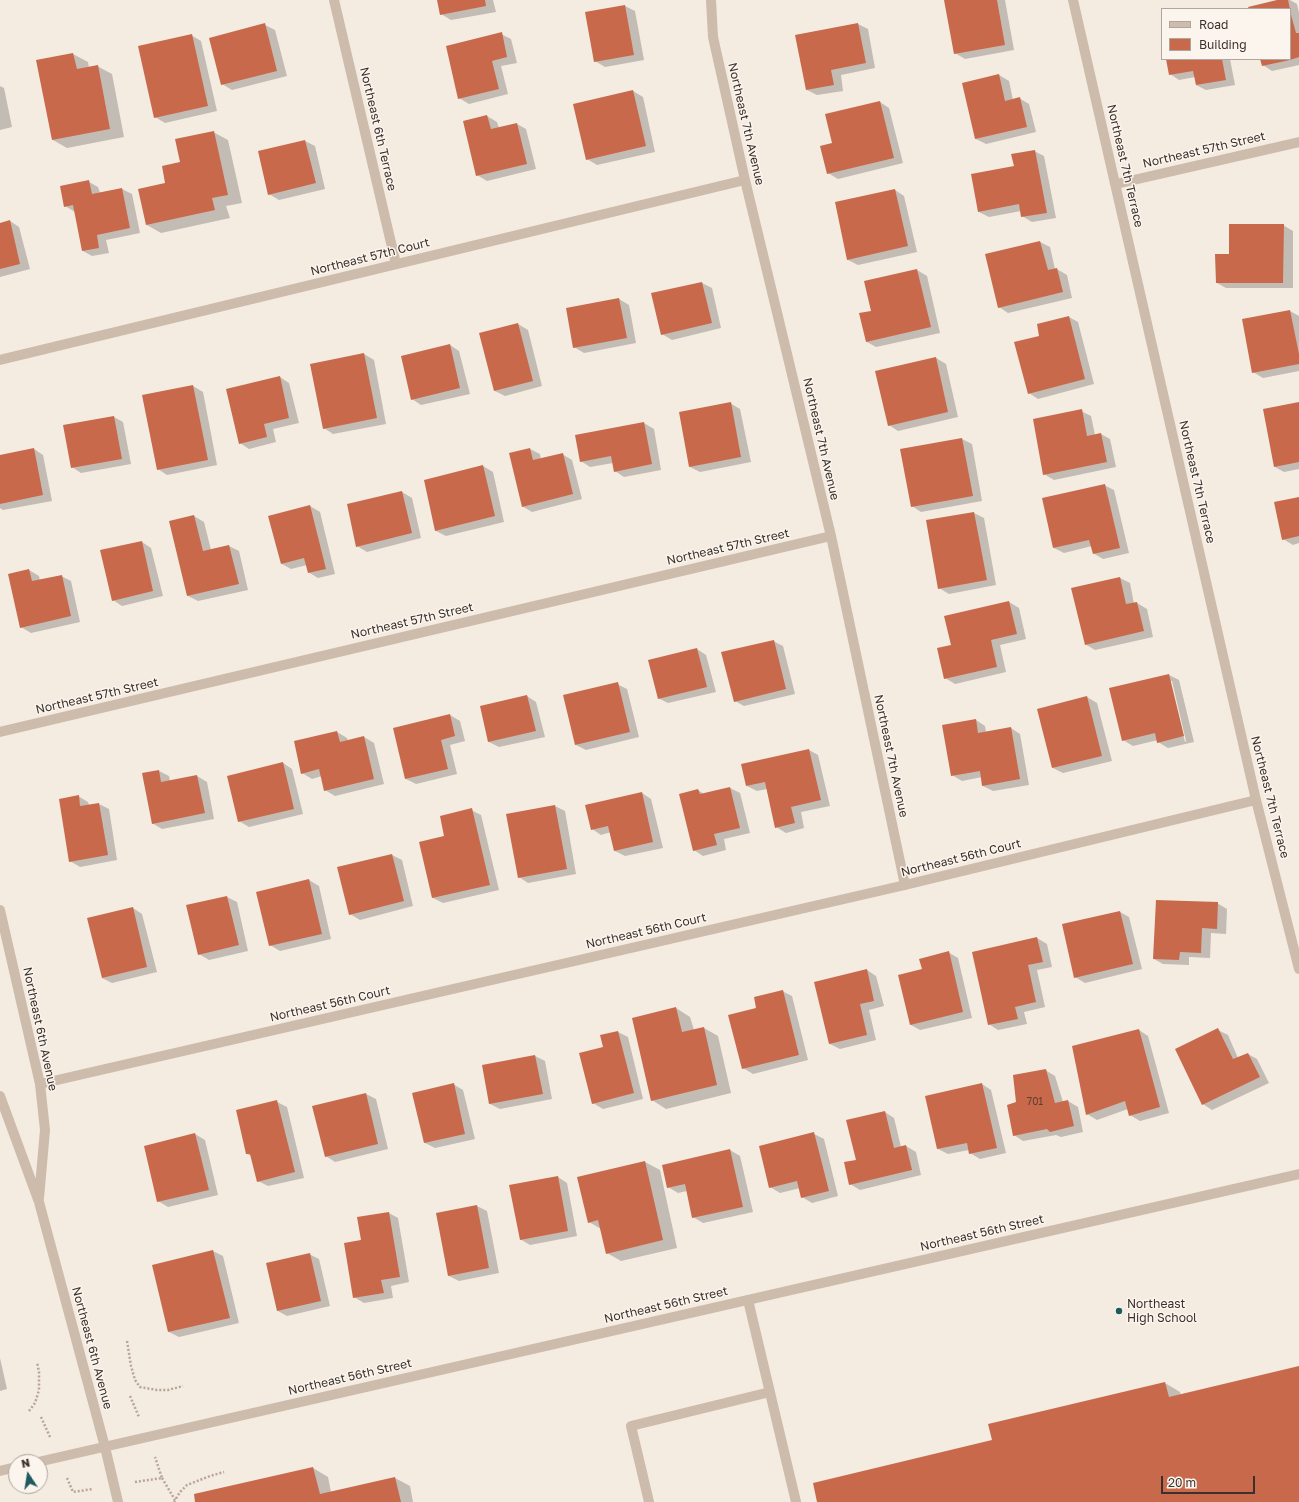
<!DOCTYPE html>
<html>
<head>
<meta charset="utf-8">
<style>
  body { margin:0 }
  #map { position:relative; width:1299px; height:1502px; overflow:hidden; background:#f4ebe1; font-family:"Golos Text",sans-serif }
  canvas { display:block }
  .legend { position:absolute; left:1161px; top:8px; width:130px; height:52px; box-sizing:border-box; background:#fbf5ee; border:1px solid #aea6a0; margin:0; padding:5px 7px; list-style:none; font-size:12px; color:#3b302b }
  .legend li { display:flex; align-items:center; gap:8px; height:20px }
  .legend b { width:20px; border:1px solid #aea6a0 }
  .north { position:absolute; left:8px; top:1454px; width:40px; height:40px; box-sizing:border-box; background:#fbf5ee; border:1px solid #aea6a0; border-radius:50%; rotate:348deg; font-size:11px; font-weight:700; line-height:16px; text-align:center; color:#3b302b }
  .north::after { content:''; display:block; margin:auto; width:14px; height:18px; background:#1f5a5e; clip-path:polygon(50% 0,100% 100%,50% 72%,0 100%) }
  .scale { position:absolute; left:1161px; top:1476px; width:94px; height:18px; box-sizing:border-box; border:2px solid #3b302b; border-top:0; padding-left:5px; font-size:12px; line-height:14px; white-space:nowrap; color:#3b302b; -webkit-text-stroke:3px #fbf5ee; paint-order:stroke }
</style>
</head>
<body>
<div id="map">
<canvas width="1299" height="1502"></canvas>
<ul class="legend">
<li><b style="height:5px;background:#cdbbac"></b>Road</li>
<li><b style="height:11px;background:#c8694b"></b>Building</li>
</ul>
<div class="north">N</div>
<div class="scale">20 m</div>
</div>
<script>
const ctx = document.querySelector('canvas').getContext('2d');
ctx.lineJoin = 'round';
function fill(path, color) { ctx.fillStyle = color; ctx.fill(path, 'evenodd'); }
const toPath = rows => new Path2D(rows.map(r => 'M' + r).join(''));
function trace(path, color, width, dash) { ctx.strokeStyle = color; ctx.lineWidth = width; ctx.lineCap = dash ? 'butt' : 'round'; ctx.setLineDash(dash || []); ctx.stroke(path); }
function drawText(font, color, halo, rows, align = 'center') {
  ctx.font = font + ' "Golos Text",sans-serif'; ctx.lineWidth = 3; ctx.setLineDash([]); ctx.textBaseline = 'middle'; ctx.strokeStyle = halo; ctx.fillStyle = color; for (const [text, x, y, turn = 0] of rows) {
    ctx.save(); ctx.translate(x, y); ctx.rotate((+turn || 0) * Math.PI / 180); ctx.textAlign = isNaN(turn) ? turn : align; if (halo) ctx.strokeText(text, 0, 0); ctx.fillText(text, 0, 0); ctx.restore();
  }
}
fill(toPath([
  [438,0,493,0,496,12,451,20,441,14],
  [945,0,1005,0,1014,50,965,59,955,53],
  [1282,0,1290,0,1297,4,1299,13,1299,65,1272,71,1263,65,1261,59,1290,59,1290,9,1250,9],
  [625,6,635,11,644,60,605,67,595,61],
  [858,24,868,29,875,68,841,75,843,91,817,95,807,90,796,35],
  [265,25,275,30,287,76,232,90,222,84],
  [501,34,511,39,517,63,501,66,508,94,469,104,459,98],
  [191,35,201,41,217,111,165,123,155,117],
  [73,54,88,62,89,68,97,66,112,74,124,137,67,148,53,140],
  [1167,59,1230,59,1235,85,1206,90,1196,85,1195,77,1179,80,1170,74],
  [999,75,1009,81,1013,100,1019,98,1029,104,1036,132,986,144,976,139],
  [0,86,4,88,12,127,0,130],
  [633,91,643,97,655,152,597,165,587,159],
  [880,102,889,108,903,163,838,179,828,173],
  [487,116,497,122,499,128,517,124,526,129,536,169,487,181,477,175],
  [213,132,228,140,242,203,226,206,230,218,161,233,147,225,167,184,181,162],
  [305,141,315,146,325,189,279,200,269,194,259,152],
  [1034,151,1044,156,1056,218,1032,222,1022,216,1021,211,989,217,979,212,1015,166],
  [89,182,98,187,100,193,122,189,132,194,140,233,106,240,109,253,92,256,83,251,75,212,65,206],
  [895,190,904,196,917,252,858,265,848,260],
  [10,221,19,227,30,269,0,277,0,224],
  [1283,225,1293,231,1293,288,1226,288,1217,283],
  [1040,242,1050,247,1055,269,1057,269,1067,275,1072,298,1008,313,999,307,986,255],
  [917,270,927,276,940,333,876,347,867,342,872,312,865,282],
  [702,283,712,288,721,328,672,340,662,334],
  [619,299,629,305,636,343,584,353,574,347],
  [1290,311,1299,316,1299,371,1263,378,1253,372,1243,320],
  [1069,317,1078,322,1094,384,1038,399,1029,393,1041,336],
  [518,324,528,330,542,386,505,396,495,391],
  [450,345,459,351,470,394,421,405,412,399],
  [364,354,374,360,386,424,333,434,324,428],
  [936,358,946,364,958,417,898,431,889,425],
  [280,377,289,383,299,423,273,429,276,442,249,449,240,443],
  [193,386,203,392,217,465,167,475,158,469,143,396],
  [730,403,740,409,751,462,700,472,690,467],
  [1299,403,1299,469,1284,472,1275,467],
  [1081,411,1091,416,1095,435,1101,434,1110,439,1116,467,1054,480,1044,474],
  [114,417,123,422,131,464,81,473,72,467],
  [644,423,654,429,661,470,624,477,615,471,613,463,590,467,581,461],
  [962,439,972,444,982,501,921,512,912,506],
  [34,449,43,455,52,501,3,510,0,508,0,456],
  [530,449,540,454,541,460,562,454,572,460,582,499,532,512,522,506],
  [483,466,493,472,504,522,446,536,436,531,425,481],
  [1104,485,1114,490,1129,553,1103,559,1093,553,1092,546,1064,553,1054,548],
  [402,492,412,498,421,538,367,552,357,546],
  [1299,498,1299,543,1293,545,1283,539],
  [310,506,320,512,335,574,318,578,308,572,307,565,291,569,282,564],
  [974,513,984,518,996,585,949,594,939,588,927,521],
  [194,516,204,522,211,550,229,546,239,551,248,590,198,601,188,596],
  [142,542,151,548,163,596,122,606,113,600],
  [29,570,39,576,40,581,61,576,71,581,80,622,31,633,21,627],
  [1120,578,1130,583,1134,604,1137,603,1147,609,1153,637,1095,650,1085,644],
  [1009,602,1019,608,1026,639,1000,645,1006,672,955,684,945,678,952,646],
  [773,641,783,646,795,694,744,706,735,701],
  [697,649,706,655,716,692,668,703,658,698],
  [1169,675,1179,680,1194,742,1168,748,1158,742,1158,740,1133,746,1123,740],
  [1170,681,1172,681,1186,741,1185,742],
  [617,684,627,689,639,737,586,750,576,745],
  [527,696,536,702,545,737,499,747,489,742,481,707],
  [1087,697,1097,703,1112,761,1063,773,1053,768],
  [450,715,460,721,465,741,450,745,457,774,416,784,406,779],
  [976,720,985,726,986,732,1011,728,1020,734,1029,785,993,791,983,786,982,777,962,781,952,775],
  [337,732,347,738,348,741,364,737,374,743,384,784,335,796,325,790,322,776,312,779,302,773],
  [809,750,818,755,830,806,801,812,804,828,786,833,776,827,767,789,757,791,747,786],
  [283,763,292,769,303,814,249,827,239,821],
  [159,771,169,776,170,782,197,776,207,782,214,819,162,829,152,823],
  [730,788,740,793,750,833,724,839,726,850,703,856,694,850,698,790,704,794],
  [642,793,651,799,663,848,625,856,615,851,611,832,601,835,592,829],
  [78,796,88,802,89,805,99,804,109,809,117,860,80,867,70,861],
  [555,806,565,811,576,874,528,883,519,877],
  [471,810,481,815,499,890,443,903,433,898,420,842,445,836],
  [392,855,402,860,413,906,360,920,350,914],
  [309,880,319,886,331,939,280,951,270,945],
  [227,897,237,902,248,951,209,960,199,954],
  [1217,903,1227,909,1226,934,1211,933,1210,958,1189,957,1189,965,1163,964,1154,959],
  [133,908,142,914,157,972,112,983,102,978],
  [1120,912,1129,917,1142,969,1085,983,1075,977],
  [1037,938,1047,944,1052,967,1037,970,1045,1007,1024,1012,1027,1024,998,1030,989,1024],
  [948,952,958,958,972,1018,920,1030,911,1025,923,970],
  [867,970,876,976,884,1006,869,1010,876,1040,840,1049,830,1044,815,983],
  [782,991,792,996,808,1060,753,1074,743,1068,758,1008],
  [676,1008,690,1017,694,1030,704,1028,718,1036,731,1093,666,1109,652,1100],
  [1139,1030,1148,1036,1169,1113,1140,1121,1130,1115,1128,1109,1097,1120,1087,1114],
  [1218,1030,1228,1035,1238,1058,1248,1054,1257,1059,1269,1083,1212,1110,1203,1104],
  [618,1032,628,1037,643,1099,603,1109,593,1103,604,1048],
  [535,1056,545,1061,552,1099,500,1109,490,1104,484,1066],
  [1045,1070,1055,1076,1063,1102,1068,1101,1078,1107,1083,1132,1061,1137,1056,1135,1023,1141,1014,1135,1017,1103],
  [453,1084,463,1090,475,1139,435,1148,425,1143],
  [982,1084,991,1090,1006,1153,980,1159,970,1153,969,1150,948,1154,938,1149,927,1097],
  [366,1094,376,1099,388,1149,335,1162,326,1156],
  [277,1102,287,1107,304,1178,268,1186,258,1181,252,1156,247,1154],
  [885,1112,894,1118,901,1147,906,1146,916,1152,921,1175,860,1190,850,1184,857,1161],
  [195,1134,205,1140,218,1195,168,1207,158,1201],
  [814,1134,824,1139,838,1196,812,1203,802,1197,800,1188,780,1193,770,1187],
  [730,1150,740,1156,753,1212,703,1223,693,1217,687,1191,678,1193,668,1187],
  [645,1162,660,1170,677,1248,621,1261,607,1253,601,1229,589,1222],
  [558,1177,567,1183,577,1236,530,1245,520,1239],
  [477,1206,487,1211,499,1273,459,1281,449,1276,437,1214],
  [389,1213,398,1218,409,1282,391,1286,393,1298,364,1303,354,1297,362,1241],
  [213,1251,223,1256,239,1323,179,1337,169,1332],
  [309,1254,319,1259,330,1306,287,1316,278,1311],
  [0,1358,7,1389,0,1391],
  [1299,1367,1299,1502,818,1502,1165,1383,1180,1392,1181,1396],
  [313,1468,328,1477,331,1492,395,1478,410,1486,413,1502,196,1502]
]), '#0003');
fill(toPath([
  [437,0,485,0,486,6,440,15],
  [944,0,997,0,1005,45,954,54],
  [1277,0,1288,0,1290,9,1249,9,1248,7],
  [625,5,634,55,594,62,585,12],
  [1290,11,1296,33,1299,33,1299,57,1290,60],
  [265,23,277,71,221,85,209,38],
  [858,23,866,63,831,70,834,85,806,90,795,35],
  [502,32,507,57,492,61,499,89,458,99,446,46],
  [192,34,208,106,154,118,138,46],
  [73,53,77,69,98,65,110,129,52,140,36,60],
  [1166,59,1222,59,1226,80,1196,85,1193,71,1169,75],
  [1260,59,1290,59,1290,60,1262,66],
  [999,74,1005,101,1020,97,1027,127,975,139,962,83],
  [633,90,646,146,586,160,573,104],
  [880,101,894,158,827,174,820,146,832,143,825,114],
  [487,115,491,129,517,123,527,164,476,176,463,121],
  [214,131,228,195,212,198,215,210,146,225,138,189,165,183,162,166,180,162,175,139],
  [305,140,316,183,268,195,258,151],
  [1035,150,1047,213,1021,217,1019,204,978,212,971,174,1014,166,1011,154],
  [89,180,92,194,122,188,130,228,97,235,99,248,82,251,73,205,64,207,60,186],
  [895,189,908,246,847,260,835,202],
  [10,220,20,264,0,269,0,223],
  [1229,224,1284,224,1283,283,1216,283,1215,254,1229,254],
  [1040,241,1048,270,1057,268,1063,292,998,308,985,254],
  [917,269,931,327,866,342,859,313,871,311,864,281],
  [702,282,712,323,661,335,651,293],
  [619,298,627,338,573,348,566,308],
  [1290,310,1299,354,1299,364,1252,373,1242,319],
  [1069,316,1085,379,1028,394,1014,342,1039,336,1037,324],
  [518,323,533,381,494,391,479,333],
  [450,344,460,388,411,400,401,356],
  [364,353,377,418,323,429,310,364],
  [936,357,948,412,888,426,875,371],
  [280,376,289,418,264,424,267,437,239,444,226,389],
  [193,385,208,460,157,470,142,395],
  [731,402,741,457,689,467,679,412],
  [1299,402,1299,462,1274,467,1263,409],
  [1082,409,1087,436,1101,433,1107,462,1043,475,1033,419],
  [114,416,122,459,71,468,63,425],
  [644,422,652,464,614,472,611,456,580,462,575,435],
  [962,438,973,496,911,507,900,449],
  [34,448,43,495,0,504,0,455],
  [530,448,533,460,563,453,573,494,522,507,509,453],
  [483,465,495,516,435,531,424,480],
  [1105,484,1120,548,1093,554,1089,540,1053,548,1042,498],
  [402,491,412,533,356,547,347,504],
  [1299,497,1299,536,1282,540,1274,502],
  [310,505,326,569,308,573,304,558,281,564,268,516],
  [974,512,987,580,938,589,926,520],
  [194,515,203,551,229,545,239,584,187,596,169,521],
  [142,541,153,591,112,601,100,550],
  [29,569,32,581,62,575,71,616,20,628,8,574],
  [1120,577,1126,604,1137,602,1144,631,1085,645,1071,588],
  [1009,601,1017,634,991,640,997,667,944,679,937,648,951,645,944,616],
  [774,640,786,689,734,702,721,652],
  [697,648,707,687,658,699,648,660],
  [1169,674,1184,736,1157,743,1155,733,1122,741,1109,688],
  [618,682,630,732,575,745,563,695],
  [527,695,536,731,488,742,480,706],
  [1087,696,1102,756,1052,768,1037,709],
  [450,714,455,736,441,740,448,769,405,779,393,728],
  [976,719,978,733,1011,727,1020,779,982,786,980,771,951,776,942,725],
  [337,731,340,742,364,736,374,779,324,791,319,769,301,774,294,741],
  [809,749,821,800,791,807,795,823,775,828,765,782,746,786,741,764],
  [283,762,294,809,238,822,227,776],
  [159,770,161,782,197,775,205,813,152,824,142,773],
  [730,787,740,828,714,834,717,845,693,851,679,794,698,789,700,794],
  [642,792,653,842,614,851,608,826,591,830,585,805],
  [79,795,80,806,99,803,108,855,69,862,59,799],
  [555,805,567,869,518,878,506,814],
  [472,808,490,885,432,898,419,842,444,836,440,816],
  [392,854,404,901,349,915,337,867],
  [309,879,322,934,269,946,256,892],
  [227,896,239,945,198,955,186,905],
  [1156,900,1218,902,1217,929,1202,928,1201,953,1180,952,1179,960,1153,959],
  [133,907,147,967,102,978,87,918],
  [1120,911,1133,964,1074,978,1062,924],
  [1037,937,1043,962,1028,965,1036,1002,1015,1007,1018,1019,988,1025,972,952],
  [949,951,963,1012,910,1025,898,975,922,969,919,959],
  [867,969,874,1001,860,1004,867,1035,829,1044,814,982],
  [783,990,799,1055,742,1069,728,1015,756,1008,754,997],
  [676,1007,682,1032,704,1027,717,1085,651,1101,632,1018],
  [1218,1028,1233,1059,1248,1053,1260,1077,1202,1105,1175,1049],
  [1139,1029,1160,1107,1129,1116,1125,1101,1086,1115,1072,1046],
  [618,1031,634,1093,592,1104,579,1053,603,1047,600,1035],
  [535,1055,543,1094,489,1104,482,1065],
  [1046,1069,1055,1103,1068,1100,1074,1126,1050,1132,1047,1129,1013,1136,1007,1105,1016,1102,1013,1075],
  [454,1083,465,1134,424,1143,412,1093],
  [982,1083,997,1148,969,1154,967,1143,937,1149,925,1096],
  [366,1093,378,1144,325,1157,312,1106],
  [277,1100,295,1172,257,1182,250,1154,246,1154,236,1110],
  [885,1111,894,1148,906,1145,912,1170,849,1185,844,1162,856,1160,846,1120],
  [814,1132,829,1191,801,1198,797,1181,769,1188,759,1146],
  [195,1133,209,1190,157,1202,144,1146],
  [730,1149,743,1207,692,1218,685,1184,667,1188,662,1165],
  [645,1161,663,1240,606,1254,598,1220,588,1223,577,1177],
  [558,1176,568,1231,520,1240,509,1185],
  [477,1205,489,1268,448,1276,436,1213],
  [389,1212,400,1277,381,1280,384,1293,353,1298,344,1243,361,1240,357,1217],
  [213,1250,230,1318,168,1332,152,1265],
  [310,1253,321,1301,277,1311,266,1263],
  [1299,1366,1299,1502,817,1502,813,1483,992,1440,988,1424,1165,1382,1169,1397],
  [313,1467,320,1494,395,1477,401,1502,195,1502,194,1494]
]), '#c8694b');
trace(toPath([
  [127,1341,131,1366,135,1380,140,1387,157,1390,168,1390,183,1386],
  [130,1396,139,1417],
  [29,1411,35,1403,39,1390,39,1372,37,1362],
  [41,1417,50,1437],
  [67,1478,73,1492,93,1489],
  [162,1478,175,1500],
  [135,1482,162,1478,155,1457],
  [174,1502,180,1492,187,1485,210,1476,224,1472]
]), '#b9a596', 2.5, [2, 2]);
trace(toPath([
  [748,1300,796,1502],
  [649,1502,631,1426,770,1392]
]), '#cdbbac', 10);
trace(toPath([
  [334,0,396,264],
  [711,0,713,37,745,180,831,536,905,885],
  [1073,0,1256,800,1299,969],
  [1116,184,1299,142],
  [0,360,745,180],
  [0,732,831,536],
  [40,1084,905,885,1256,800]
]), '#cdbbac', 10);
trace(toPath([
  [0,910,40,1084,45,1130,39,1198],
  [0,1096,39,1202,105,1447,118,1502],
  [38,1462,1299,1174],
  [0,1471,16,1467]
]), '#cdbbac', 10);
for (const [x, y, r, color] of [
  [1119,1311,4,"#1f5a5e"]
]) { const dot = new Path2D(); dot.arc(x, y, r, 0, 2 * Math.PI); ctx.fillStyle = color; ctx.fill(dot); trace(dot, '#fbf5ee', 1.5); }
drawText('10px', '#5e3e33', null, [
  ["701",1035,1102]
]);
drawText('12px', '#3b302b', '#fbf5ee', [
  ["Northeast 7th Avenue",746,124,77],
  ["Northeast 6th Terrace",378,129,77],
  ["Northeast 57th Street",1204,150,-13],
  ["Northeast 7th Terrace",1125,166,77],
  ["Northeast 57th Court",370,257,-14],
  ["Northeast 7th Avenue",821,439,77],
  ["Northeast 7th Terrace",1197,482,77],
  ["Northeast 57th Street",728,547,-13],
  ["Northeast 57th Street",412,621,-13],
  ["Northeast 57th Street",97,696,-13],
  ["Northeast 7th Avenue",891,756,78],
  ["Northeast 7th Terrace",1270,797,76],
  ["Northeast 56th Court",961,858,-14],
  ["Northeast 56th Court",646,931,-13],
  ["Northeast 56th Court",330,1004,-13],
  ["Northeast 6th Avenue",40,1029,78],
  ["Northeast 56th Street",982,1233,-13],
  ["Northeast 56th Street",666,1305,-13],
  ["Northeast 6th Avenue",92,1348,75],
  ["Northeast 56th Street",350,1377,-13]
]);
drawText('12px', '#3b302b', '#fbf5ee', [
  ["Northeast",1127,1304],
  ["High School",1127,1318]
], 'left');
</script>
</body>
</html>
